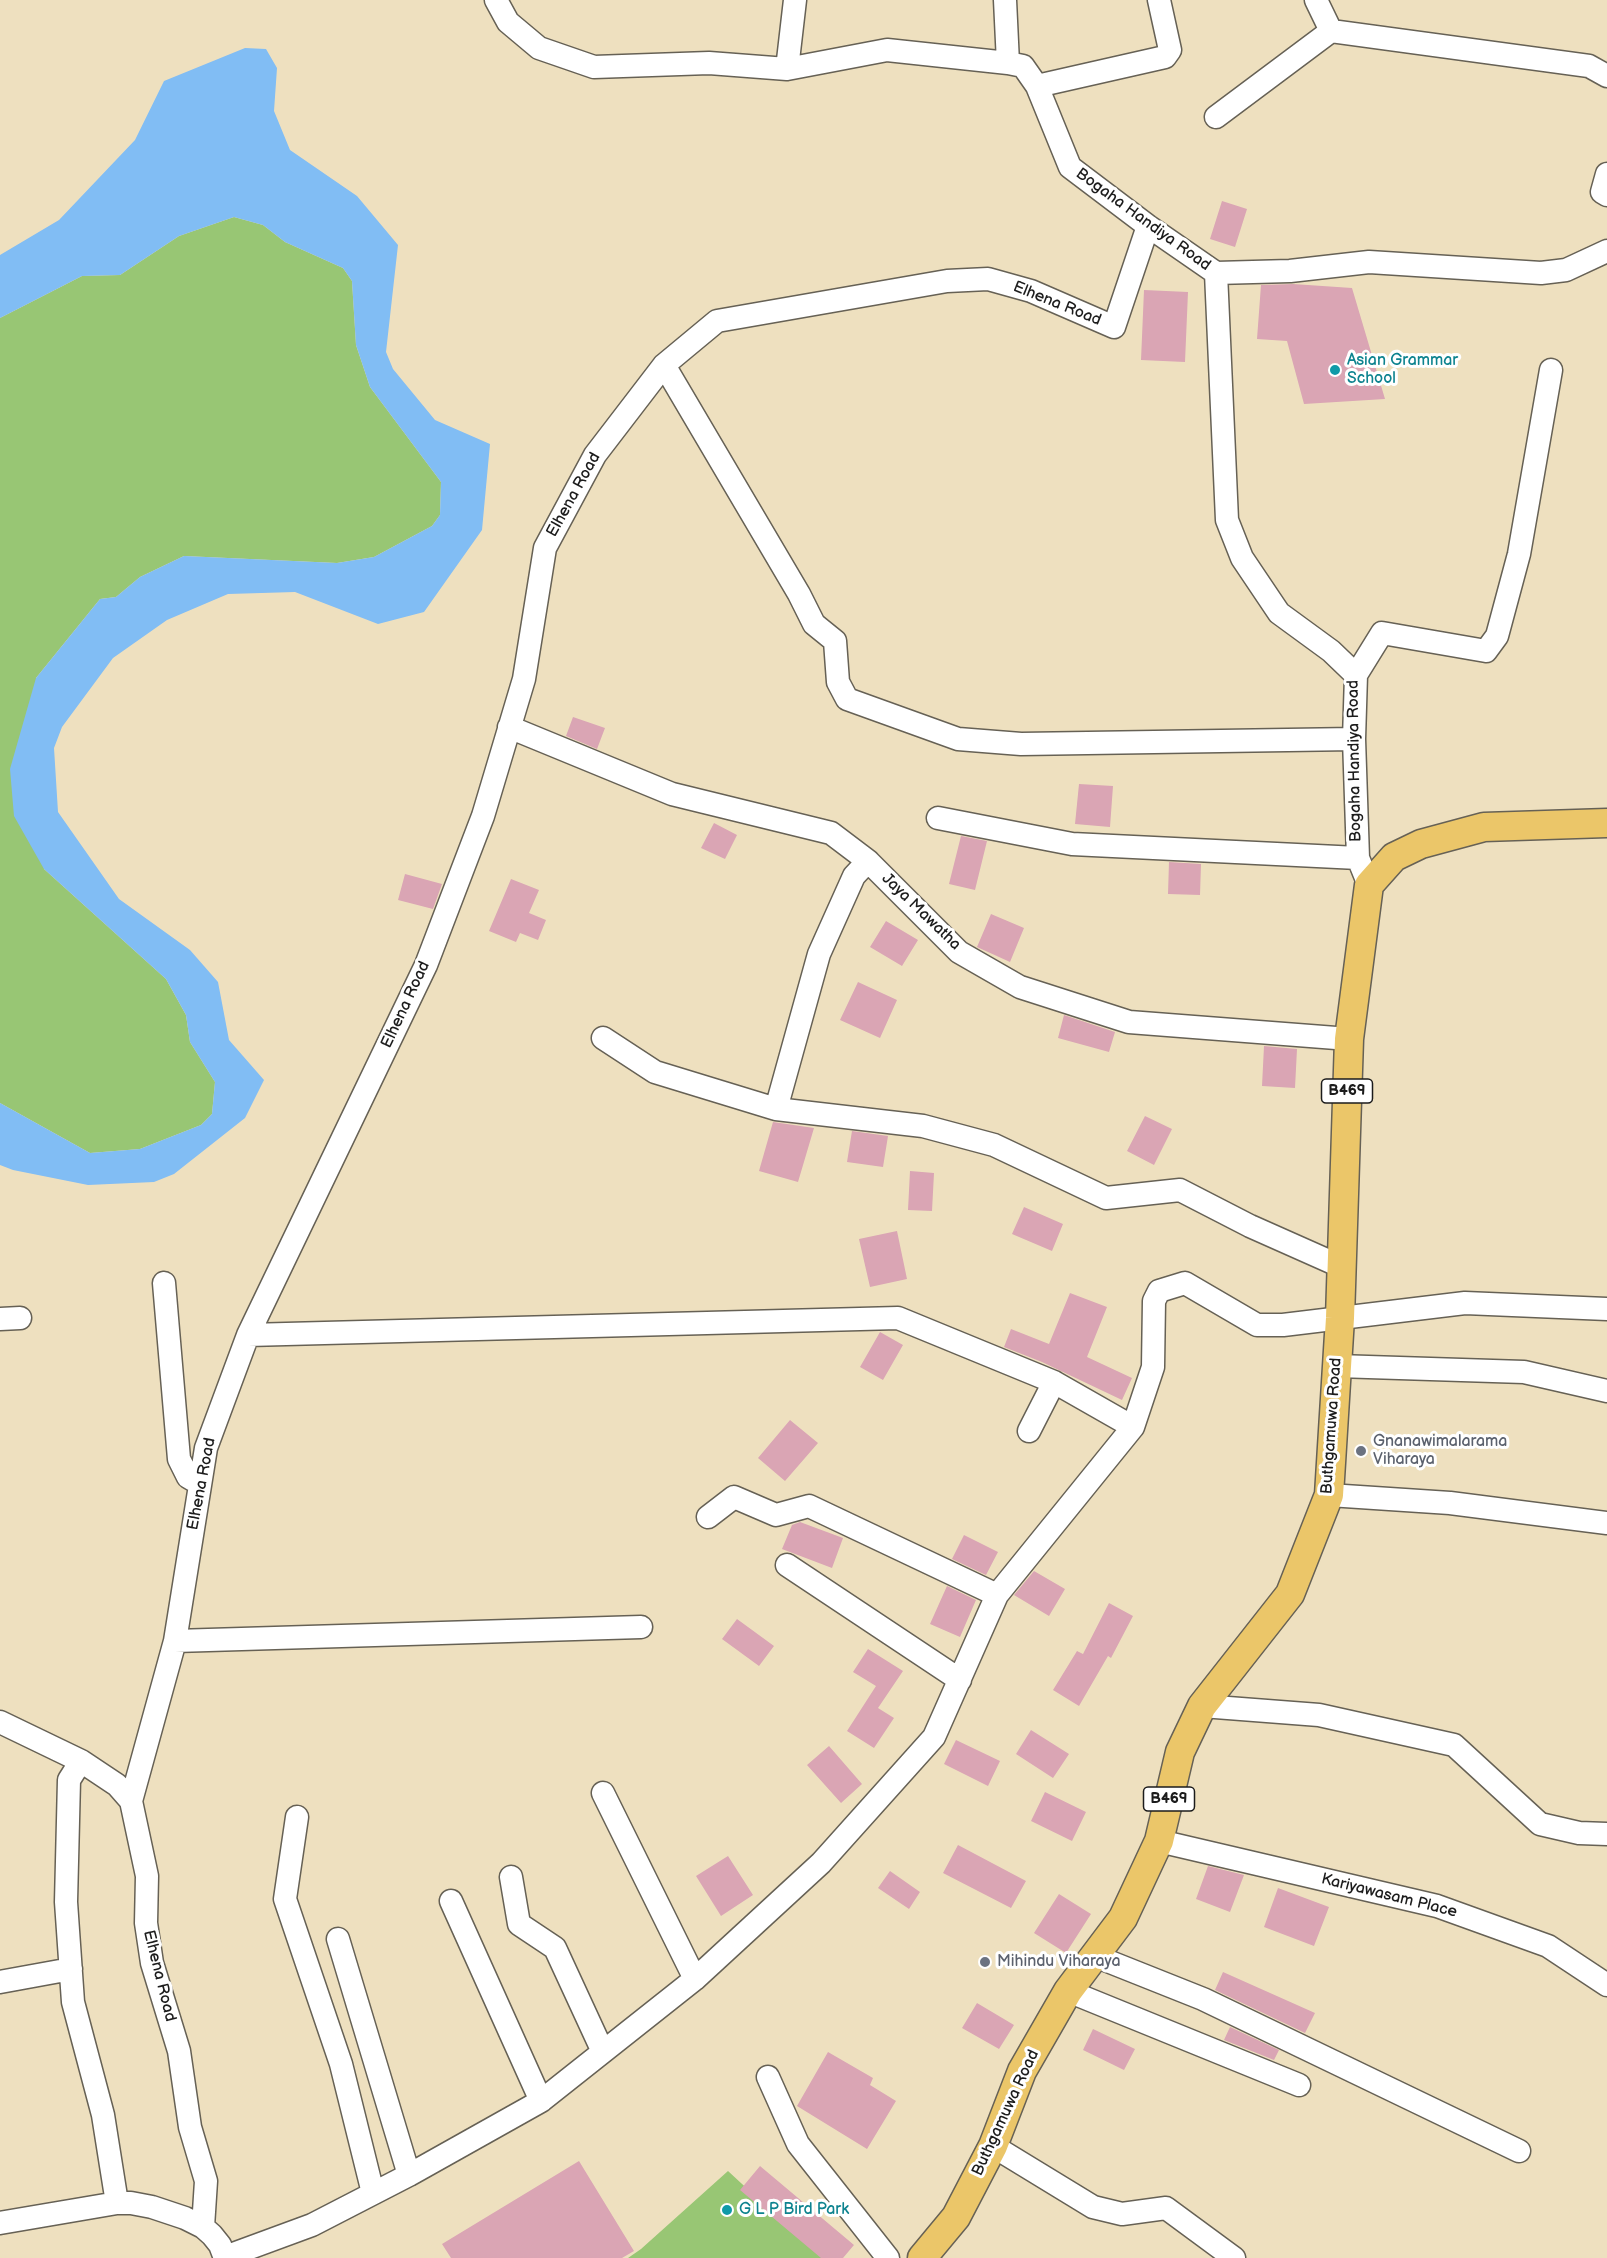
<!DOCTYPE html>
<html>
<head>
<meta charset="utf-8">
<style>
  body { margin:0 }
  canvas { display:block; background:#eee0bf }
</style>
</head>
<body>
<canvas width="1607" height="2258"></canvas>
<script>
const ctx = document.querySelector('canvas').getContext('2d');
ctx.lineJoin = 'round';
function fill(path, color) { ctx.fillStyle = color; ctx.fill(path, 'evenodd'); }
const toPath = rows => new Path2D(rows.map(r => 'M' + r).join(''));
function trace(path, color, width, dash) { ctx.strokeStyle = color; ctx.lineWidth = width; ctx.lineCap = dash ? 'butt' : 'round'; ctx.setLineDash(dash || []); ctx.stroke(path); }
function drawText(font, color, halo, rows, align = 'center') {
  ctx.font = font + ' "Balsamiq Sans",sans-serif'; ctx.lineWidth = 6; ctx.setLineDash([]); ctx.textBaseline = 'middle'; ctx.strokeStyle = halo; ctx.fillStyle = color; for (const [text, x, y, turn = 0] of rows) {
    ctx.save(); ctx.translate(x, y); ctx.rotate((+turn || 0) * Math.PI / 180); ctx.textAlign = isNaN(turn) ? turn : align; if (halo) ctx.strokeText(text, 0, 0); ctx.fillText(text, 0, 0); ctx.restore();
  }
}
fill(toPath([
  [234,217,263,225,285,242,343,268,352,281,356,345,370,387,441,482,440,515,432,526,374,557,337,563,184,556,140,577,116,597,100,599,36,678,44,869,166,979,186,1015,190,1042,215,1082,212,1114,201,1125,140,1149,90,1153,0,1103,0,318,82,276,120,275,179,236],
  [728,2171,822,2258,628,2258,641,2249]
]), '#98c674');
fill(toPath([
  [245,48,266,49,277,68,274,111,290,150,357,196,398,245,386,352,393,369,435,420,490,444,482,530,424,612,378,624,295,592,228,594,167,620,113,658,62,727,54,748,58,812,119,899,190,950,218,982,229,1040,264,1080,245,1118,174,1174,154,1182,88,1185,13,1170,0,1165,0,1103,90,1153,140,1149,201,1125,212,1114,215,1082,190,1042,186,1015,166,979,44,869,14,816,10,769,36,678,100,599,116,597,140,577,184,556,337,563,374,557,432,526,440,515,441,482,370,387,356,345,352,281,343,268,285,242,263,225,234,217,179,236,120,275,82,276,0,318,0,255,59,220,135,140,164,81]
]), '#81bdf4');
fill(toPath([
  [1222,201,1247,209,1235,247,1210,239],
  [1293,284,1352,288,1385,399,1304,404,1287,341,1257,339,1261,285],
  [1144,290,1188,292,1185,362,1141,360],
  [573,717,605,728,597,749,566,736],
  [1079,784,1113,786,1110,827,1075,824],
  [714,823,737,835,725,859,701,848],
  [961,836,987,841,975,890,949,884],
  [1169,862,1201,864,1200,895,1168,894],
  [405,874,442,884,433,909,398,900],
  [511,879,539,890,529,913,546,920,538,940,520,933,516,942,489,931],
  [991,914,1024,928,1010,962,977,947],
  [886,921,918,940,902,966,870,947],
  [858,982,897,1000,880,1038,840,1020],
  [1064,1015,1115,1032,1109,1052,1058,1038],
  [1264,1046,1297,1049,1295,1088,1262,1086],
  [1145,1116,1172,1129,1154,1165,1127,1151],
  [773,1122,814,1128,798,1182,759,1171],
  [852,1131,888,1136,883,1167,847,1162],
  [910,1171,934,1173,932,1211,908,1210],
  [1024,1207,1063,1224,1052,1251,1012,1234],
  [897,1231,907,1279,870,1287,859,1239],
  [1070,1293,1107,1307,1087,1357,1132,1378,1122,1400,1042,1362,1004,1347,1011,1329,1049,1344],
  [880,1332,903,1345,883,1380,860,1367],
  [790,1420,818,1443,785,1481,758,1458],
  [800,1522,843,1538,832,1568,782,1549,792,1525],
  [964,1535,998,1552,986,1575,952,1559],
  [1034,1571,1065,1589,1049,1616,1014,1595],
  [947,1586,976,1600,960,1637,930,1624],
  [1109,1603,1133,1616,1111,1658,1108,1656,1079,1706,1053,1690,1077,1651,1083,1654],
  [737,1619,774,1646,759,1666,722,1639],
  [868,1649,903,1671,878,1708,894,1718,874,1748,847,1731,876,1686,853,1672],
  [1031,1730,1069,1754,1053,1778,1016,1754],
  [956,1740,1000,1761,988,1786,944,1764],
  [829,1746,862,1784,841,1803,807,1765],
  [1045,1792,1086,1812,1072,1841,1031,1821],
  [958,1845,1026,1881,1011,1908,943,1873],
  [728,1856,753,1895,721,1916,696,1876],
  [1208,1866,1244,1875,1230,1912,1196,1899],
  [890,1871,920,1892,909,1909,878,1888],
  [1278,1888,1329,1907,1314,1946,1264,1927],
  [1059,1894,1091,1914,1066,1953,1034,1933],
  [1223,1972,1315,2013,1305,2033,1215,1990],
  [977,2003,1014,2025,999,2049,962,2028],
  [1230,2027,1279,2050,1274,2060,1224,2040],
  [1093,2029,1135,2049,1124,2070,1083,2050],
  [828,2052,873,2078,870,2085,896,2101,867,2149,797,2106],
  [579,2161,634,2251,622,2258,451,2258,442,2244],
  [760,2166,854,2245,843,2258,821,2258,740,2190]
]), '#daa5b4');
const minor = toPath([
  [496,0,508,22,539,48,594,67,709,63,787,69,887,50,1008,63,1023,66,1037,86,1070,167,1148,226,1216,273,1227,520,1242,558,1279,613,1331,651,1356,675,1354,739,1358,858,1369,885],
  [1005,0,1008,63],
  [1331,31,1589,66,1607,76],
  [787,69,795,0],
  [1037,86,1165,57,1170,50,1159,0],
  [1216,117,1331,31,1316,0],
  [1607,174,1602,192,1607,195],
  [1216,273,1290,271,1369,262,1541,273,1566,270,1607,251],
  [664,365,799,594,814,624,835,641,838,682,847,699,958,739,1021,744,1354,739],
  [1356,675,1382,633,1486,651,1497,636,1519,554,1551,370],
  [509,727,672,794,831,833,868,861,959,952,1020,987,1129,1022,1349,1039],
  [938,818,1072,844,1358,858],
  [603,1038,655,1072,776,1109,923,1126,994,1145,1106,1198,1180,1190,1250,1226,1340,1266],
  [776,1109,819,954,854,876,868,861],
  [164,1283,179,1459,188,1477,200,1484],
  [0,1319,20,1318],
  [248,1335,898,1318,1054,1382,1133,1427],
  [1337,1366,1524,1372,1607,1391],
  [1029,1431,1054,1382],
  [1329,1495,1450,1503,1607,1523],
  [708,1517,734,1497,776,1515,809,1506,997,1595],
  [787,1565,960,1680],
  [175,1641,641,1627],
  [1202,1706,1319,1715,1454,1745,1540,1824,1579,1833,1607,1834],
  [0,1722,81,1761,117,1785,131,1801],
  [81,1761,69,1780,66,1902,73,2002,103,2115,117,2203],
  [603,1793,695,1979],
  [297,1817,285,1899,341,2064,373,2193],
  [1159,1841,1437,1906,1548,1946,1607,1985],
  [511,1877,519,1924,555,1948,603,2052],
  [451,1901,541,2101],
  [338,1939,409,2175],
  [1095,1956,1203,1999,1519,2151],
  [0,1982,71,1969],
  [1068,1991,1299,2085],
  [768,2077,798,2144,888,2258],
  [993,2146,1093,2207,1122,2214,1166,2208,1234,2258],
  [0,2223,117,2203,131,2203,152,2207,185,2218,203,2227,212,2235,220,2245,225,2258],
  [203,2227,206,2181,190,2127,179,2051,152,1963,146,1923,147,1876,131,1801,175,1641,206,1448,248,1335,426,965,483,816,524,679,545,548,595,455,664,365,717,321,947,281,988,279,1031,291,1114,327,1148,226],
  [225,2257,312,2225,409,2175,541,2101,695,1979,821,1863,934,1737,997,1595,1133,1427,1153,1367,1154,1301,1159,1291,1185,1283,1257,1325,1283,1325,1465,1303,1607,1309]
]);
const major = toPath([
  [922,2258,956,2217,993,2146,1022,2071,1068,1991,1123,1918,1159,1841,1180,1752,1202,1706,1290,1594,1329,1495,1340,1318,1349,1039,1369,885,1394,857,1421,844,1484,827,1607,823]
]);
trace(minor, '#666155', 25);
trace(major, '#666155', 31);
trace(minor, '#fff', 22);
trace(major, '#ebc669', 28);
for (const [x, y, r, color] of [
  [1335,370,6,"#0f9aa8"],
  [1361,1451,6,"#6b7280"],
  [985,1962,6,"#6b7280"],
  [727,2210,6,"#0f9aa8"]
]) { const dot = new Path2D(); dot.arc(x, y, r, 0, 2 * Math.PI); ctx.fillStyle = color; ctx.fill(dot); trace(dot, '#fff', 2); }
for (const [x, y, w] of [
  [1347,1091,51],
  [1169,1799,51]
]) { const box = new Path2D(); box.roundRect(x - w / 2, y - 12, w, 24, 4.5); ctx.fillStyle = '#fff'; ctx.fill(box); trace(box, '#1c1c1c', 1.5); }
drawText('bold 15px', '#1c1c1c', null, [
  ["B469",1347,1091],
  ["B469",1169,1799]
]);
drawText('16px', '#1c1c1c', '#fff', [
  ["Bogaha Handiya Road",1143,220,36],
  ["Elhena Road",1057,304,22],
  ["Elhena Road",574,495,-61],
  ["Bogaha Handiya Road",1355,761,-91],
  ["Jaya Mawatha",921,912,44],
  ["Elhena Road",406,1005,-65],
  ["Buthgamuwa Road",1332,1426,-86],
  ["Elhena Road",202,1484,-79],
  ["Kariyawasam Place",1389,1896,14],
  ["Elhena Road",159,1976,76],
  ["Buthgamuwa Road",1006,2113,-65]
]);
drawText('16px', '#0d838f', '#fff', [
  ["Asian Grammar",1347,361],
  ["School",1347,379],
  ["G L P Bird Park",739,2210]
], 'left');
drawText('16px', '#5b616d', '#fff', [
  ["Gnanawimalarama",1373,1442],
  ["Viharaya",1373,1460],
  ["Mihindu Viharaya",997,1962]
], 'left');
</script>
</body>
</html>
